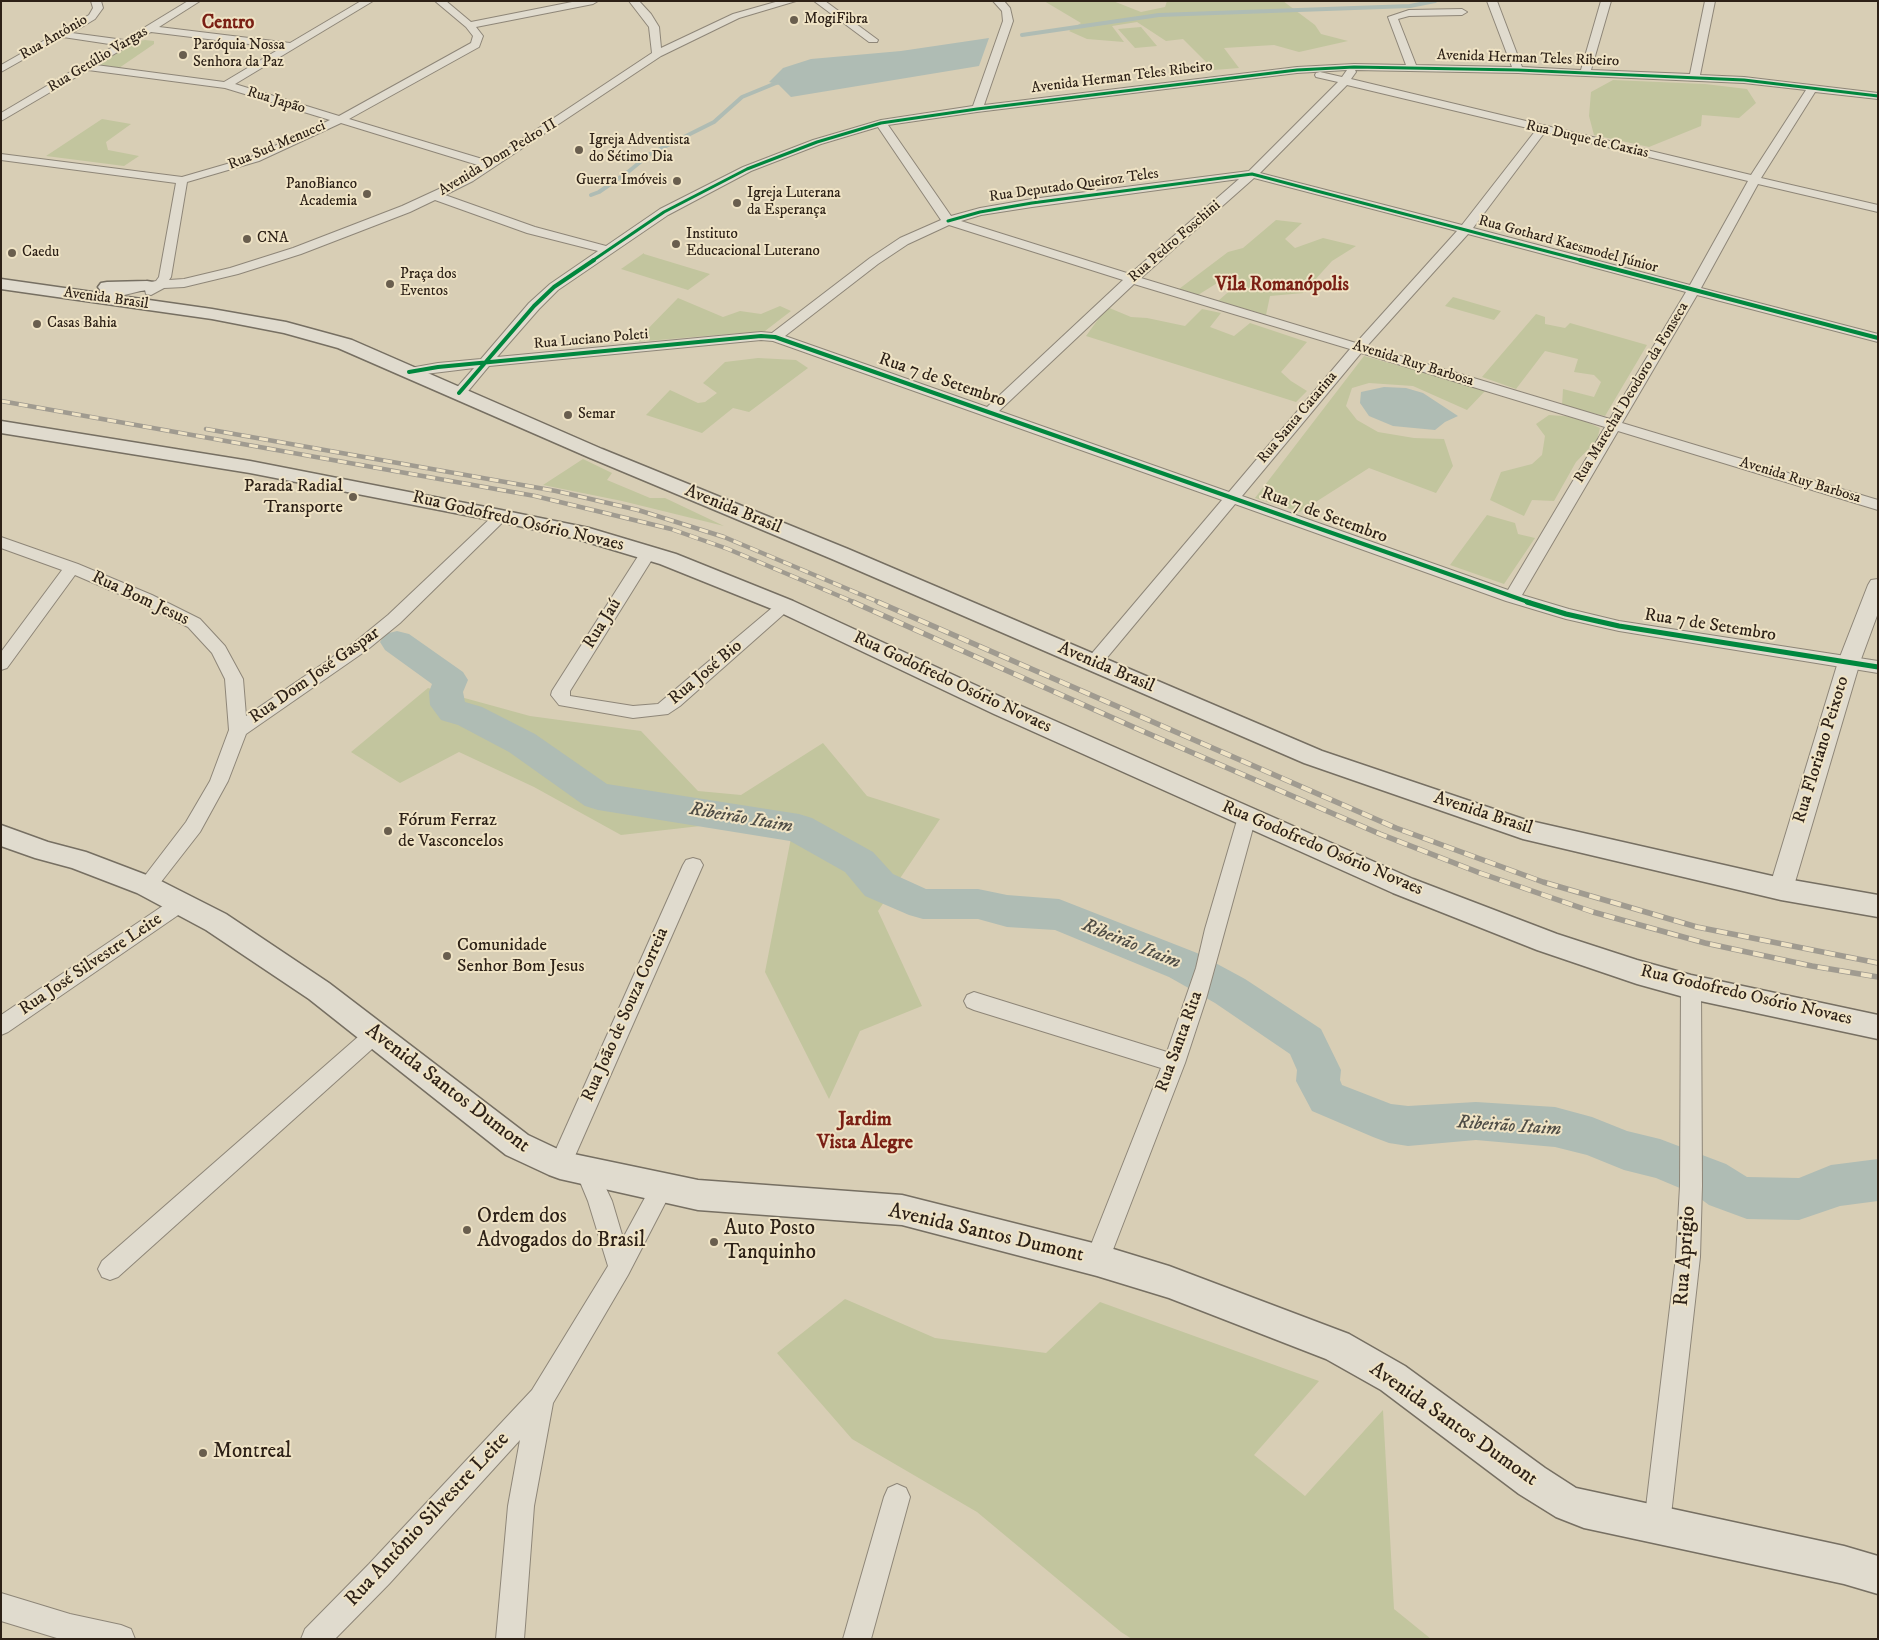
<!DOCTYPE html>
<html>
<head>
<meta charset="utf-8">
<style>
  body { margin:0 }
  #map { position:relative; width:1879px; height:1640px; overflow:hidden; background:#d8ceb5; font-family:"IM FELL DW Pica",serif }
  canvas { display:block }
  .frame { position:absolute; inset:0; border:2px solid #2d2117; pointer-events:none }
</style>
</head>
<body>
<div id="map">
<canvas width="1879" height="1640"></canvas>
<div class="frame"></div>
</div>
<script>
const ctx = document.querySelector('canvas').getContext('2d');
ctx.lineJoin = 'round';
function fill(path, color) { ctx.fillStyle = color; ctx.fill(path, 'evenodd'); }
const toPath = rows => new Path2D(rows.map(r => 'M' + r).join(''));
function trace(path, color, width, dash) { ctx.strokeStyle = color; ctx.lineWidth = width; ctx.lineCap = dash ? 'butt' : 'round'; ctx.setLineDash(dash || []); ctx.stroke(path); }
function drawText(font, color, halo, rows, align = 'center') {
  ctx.font = font + ' "IM FELL DW Pica",serif'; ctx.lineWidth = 4; ctx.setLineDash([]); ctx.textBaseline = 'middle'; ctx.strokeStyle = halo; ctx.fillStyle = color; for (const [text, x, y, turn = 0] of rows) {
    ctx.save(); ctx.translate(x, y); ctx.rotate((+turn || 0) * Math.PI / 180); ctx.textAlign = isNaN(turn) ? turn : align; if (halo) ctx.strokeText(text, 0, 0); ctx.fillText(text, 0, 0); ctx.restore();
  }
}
fill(toPath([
  [1044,1,1113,1,1141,12,1165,7,1167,1,1283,1,1315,25,1321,34,1348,41,1299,52,1274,45,1224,48,1239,68,1214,70,1183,39,1166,41,1137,22,1112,26,1124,42,1087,39,1069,31,1081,23],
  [1141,27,1157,46,1135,48,1118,29],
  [145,40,154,41,154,44,119,68,98,65,135,42],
  [1613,80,1705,84,1747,89,1756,103,1739,118,1702,115,1701,126,1649,147,1594,135,1589,116,1591,92],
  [102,119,131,124,106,142,108,150,139,156,124,166,46,156],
  [1276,220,1302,223,1285,239,1295,248,1323,238,1356,246,1332,261,1303,293,1270,296,1266,315,1218,301,1234,287,1222,280,1198,295,1179,289,1228,252,1243,248],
  [644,253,644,254,710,274,688,290,621,269],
  [1453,297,1501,311,1494,320,1445,306],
  [678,298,723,317,740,311,761,314,780,306,791,311,765,331,635,342],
  [1107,307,1131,317,1147,318,1185,326,1202,309,1221,313,1210,327,1234,336,1250,323,1307,342,1281,372,1291,381,1307,391,1296,402,1086,336],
  [1536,314,1545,317,1545,324,1565,328,1570,323,1647,345,1605,416,1562,406,1563,389,1594,397,1601,382,1594,375,1574,372,1578,359,1545,351,1516,389,1482,377],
  [1364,356,1486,390,1467,410,1413,386,1369,383,1352,388,1346,406,1357,420,1378,432,1414,438,1444,439,1453,466,1436,493,1369,468,1300,512,1255,498],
  [758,358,796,360,808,368,749,412,733,408,702,433,646,415,670,390,698,403,705,402,717,393,703,383,725,362],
  [1549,415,1576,417,1600,428,1597,440,1576,462,1554,501,1532,500,1524,516,1490,500,1501,472,1532,464,1542,455,1545,436,1536,424],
  [583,459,612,473,607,480,650,498,665,498,724,526,622,501,543,485],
  [1487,515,1515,523,1518,534,1535,538,1504,584,1450,565],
  [428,688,530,716,641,731,698,791,741,795,823,743,867,796,940,819,878,911,922,1006,860,1031,829,1099,765,972,791,838,709,825,621,835,534,787,459,752,400,783,351,752],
  [845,1299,935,1338,1046,1353,1100,1302,1319,1381,1254,1455,1305,1496,1383,1410,1394,1609,1431,1639,1132,1639,1121,1632,977,1512,852,1439,777,1353]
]), '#c2c59e');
fill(toPath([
  [989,38,979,66,791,97,779,85,769,82,783,68,811,59,901,51],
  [1384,387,1406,388,1423,393,1458,416,1445,422,1435,430,1393,426,1369,416,1360,403,1361,392]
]), '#afbcb4');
trace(toPath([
  [1022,35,1159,15,1410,6,1435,1],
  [591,195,599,192,628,172,650,154,714,122,742,97,781,81]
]), '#afbcb4', 4);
fill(toPath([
  [397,631,409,634,463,672,468,680,463,692,465,702,482,707,535,734,607,784,799,814,812,818,873,852,893,874,926,889,978,889,1007,895,1059,899,1197,953,1245,979,1321,1029,1341,1070,1340,1080,1342,1085,1391,1104,1408,1106,1476,1102,1555,1107,1592,1117,1627,1131,1660,1139,1726,1164,1747,1177,1799,1178,1831,1165,1878,1159,1878,1201,1840,1206,1799,1220,1747,1219,1709,1205,1694,1194,1656,1178,1624,1170,1587,1155,1555,1147,1476,1140,1408,1146,1389,1143,1373,1137,1312,1111,1296,1081,1297,1070,1290,1054,1215,1003,1169,977,1055,930,1007,927,978,919,923,919,909,915,865,896,845,872,790,841,598,810,585,806,509,752,458,725,441,720,430,705,429,692,432,684,385,650,380,642,385,634,397,631]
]), '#afbcb4');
const minor = toPath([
  [91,1,101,1,103,8,95,19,72,33,124,40,188,1,200,1,159,27,290,43,361,1,373,1,235,84,339,116,471,43,473,36,466,27,435,1,446,1,471,22,577,1,598,1,593,4,476,27,483,36,479,47,349,119,489,161,652,53,649,27,629,1,639,1,651,14,659,27,661,48,733,14,779,1,796,1,739,18,661,56,473,181,445,195,535,227,606,246,660,209,743,167,813,140,881,120,973,106,1003,21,1002,11,993,1,1004,1,1010,8,1013,21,984,105,1297,67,1354,64,1406,65,1388,17,1409,10,1462,9,1467,12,1462,15,1409,16,1398,19,1416,65,1512,67,1487,1,1497,1,1522,67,1581,70,1601,1,1611,1,1591,70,1690,74,1705,1,1715,1,1700,75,1744,77,1878,93,1878,99,1815,92,1761,178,1878,205,1878,212,1758,184,1701,288,1878,334,1878,342,1697,295,1622,423,1878,500,1878,510,1618,431,1522,595,1569,609,1619,621,1878,661,1878,673,1619,631,1566,619,1506,601,1235,504,1100,666,1094,668,1088,666,1086,662,1088,658,1222,500,773,341,761,340,489,366,464,396,454,396,452,393,474,368,409,376,402,372,404,369,438,363,481,359,529,303,550,284,598,251,527,233,435,200,410,212,301,254,238,274,184,287,164,288,151,295,146,294,145,290,95,302,90,301,89,298,90,295,156,281,159,277,176,183,1,160,1,154,182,177,251,157,330,120,225,88,88,70,1,121,1,113,116,45,63,37,1,72,1,65,89,15,93,8,91,1],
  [151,32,281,48,224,82,96,65,151,32],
  [1347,70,1342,77,1320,72,1316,73,1315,75,1316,77,1338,82,1249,171,1032,199,980,208,951,216,888,125,977,112,1297,73,1347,70],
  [1355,70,1518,73,1744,83,1806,90,1751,175,1351,79,1356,72,1355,70],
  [1347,85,1536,130,1462,225,1260,173,1347,85],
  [341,123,481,166,465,177,402,206,293,248,230,268,184,279,169,280,171,277,187,182,259,161,341,123],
  [878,127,941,220,900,238,870,258,772,333,761,332,497,357,539,309,558,290,668,215,751,171,821,144,878,127],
  [1545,132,1748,181,1690,285,1473,228,1545,132],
  [1254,178,1457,231,1356,343,1141,278,1254,178],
  [1239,179,1130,274,961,221,981,215,1032,207,1239,179],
  [949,225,1123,280,987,407,785,336,878,264,908,244,949,225],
  [1468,234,1686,292,1610,419,1367,346,1468,234],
  [1134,284,1350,349,1229,492,999,411,1134,284],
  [1361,353,1605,427,1508,590,1242,496,1361,353],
  [814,1,825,1,878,40,877,42,869,42,814,1],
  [501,511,506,513,509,516,506,519,400,623,367,650,246,734,228,781,200,832,154,891,147,894,140,891,137,886,186,822,210,781,229,730,225,679,212,653,188,627,140,603,75,575,7,668,1,670,1,652,62,570,1,548,1,537,78,564,152,595,200,619,225,646,243,679,246,716,355,642,388,615,496,513,501,511],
  [648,548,654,550,656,553,570,691,570,696,633,706,658,704,779,602,785,601,791,602,793,606,680,706,668,714,633,718,559,705,551,695,552,691,642,550,648,548],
  [1247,810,1254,812,1256,817,1206,999,1185,1063,1109,1260,1105,1268,1097,1271,1089,1268,1085,1260,1161,1068,974,1010,967,1007,964,1001,967,995,974,992,1167,1052,1196,968,1205,929,1238,817,1240,812,1247,810],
  [693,858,700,860,703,865,571,1165,568,1172,560,1175,552,1172,549,1165,683,865,686,860,693,858],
  [180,896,187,899,190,904,187,909,8,1032,1,1035,1,1015,173,899,180,896],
  [1691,979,1698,981,1701,987,1702,1186,1700,1257,1670,1524,1666,1533,1657,1537,1648,1533,1644,1524,1676,1257,1680,1186,1681,987,1684,981,1691,979],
  [374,1026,381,1029,385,1035,381,1041,118,1277,110,1280,102,1277,98,1269,102,1261,367,1029,374,1026],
  [587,1162,595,1165,612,1201,623,1238,654,1181,662,1178,670,1181,673,1188,628,1275,553,1403,534,1506,524,1639,496,1639,508,1506,520,1440,389,1584,335,1639,301,1639,305,1629,369,1564,532,1390,608,1266,588,1201,576,1172,579,1165,587,1162],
  [897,1484,906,1488,910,1497,871,1639,843,1639,884,1497,888,1488,897,1484],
  [1,1593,70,1614,121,1625,131,1629,135,1639,60,1639,1,1621,1,1593]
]);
const tertiary = toPath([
  [1878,579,1878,613,1860,662,1793,889,1790,896,1781,899,1772,896,1769,889,1838,662,1868,585,1871,580,1878,579]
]);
const secondary = toPath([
  [1,279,212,309,286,322,352,340,602,449,848,549,1322,751,1526,820,1781,878,1878,895,1878,917,1781,900,1523,839,1304,763,832,559,588,457,338,348,284,333,212,319,1,289,1,279],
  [147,281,153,282,156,286,153,290,107,292,101,291,98,287,101,283,107,282,147,281],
  [1,421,250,461,501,510,589,528,676,554,793,601,1012,702,1413,879,1557,934,1637,960,1691,975,1878,1015,1878,1039,1691,999,1637,984,1537,950,1393,893,994,714,777,611,660,564,577,539,501,522,250,473,1,433,1,421],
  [1,825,48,842,86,852,157,879,226,914,329,983,528,1135,564,1152,698,1180,902,1195,1097,1244,1169,1266,1349,1334,1405,1366,1545,1468,1576,1488,1844,1546,1878,1556,1878,1594,1844,1584,1584,1528,1556,1517,1519,1494,1381,1390,1326,1359,1169,1298,1097,1276,902,1225,698,1210,560,1179,549,1175,506,1155,309,999,206,930,137,893,72,868,35,858,1,846,1,825]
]);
trace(minor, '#8e8678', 2);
trace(tertiary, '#8e8678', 2);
trace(secondary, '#766f62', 3);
fill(minor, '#e0dbce');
fill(tertiary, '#e0dbce');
fill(secondary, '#e0dbce');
const railFar1 = toPath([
  [1,401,535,496,671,529,728,549,856,603],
  [206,429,556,491,638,510,724,537,881,603]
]);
const rail = toPath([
  [853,602,1140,730,1380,834,1480,873,1593,912,1705,943,1812,966,1878,977],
  [878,602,1396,828,1543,882,1697,927,1878,963]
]);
trace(railFar1, '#a09b90', 4.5);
trace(rail, '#a09b90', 5.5);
trace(railFar1, '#efe3c5', 3, [9]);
trace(rail, '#efe3c5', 4, [11]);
trace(toPath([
  [948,221,980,212,1032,203,1252,174,1584,261],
  [592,261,664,212,747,169,817,142,881,123,977,109,1297,70,1354,67,1518,70,1744,80,1878,96]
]), '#00873e', 3);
trace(toPath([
  [1580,260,1878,338],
  [409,372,438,367,761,336,775,337,1531,603],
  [459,393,534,306,554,287,594,260]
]), '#00873e', 4);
trace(toPath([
  [1527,602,1566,614,1619,626,1878,667]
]), '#00873e', 5);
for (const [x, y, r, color] of [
  [794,20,5,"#695e4e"],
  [183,55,5,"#695e4e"],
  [579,150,5,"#695e4e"],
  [677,181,5,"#695e4e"],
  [367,194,5,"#695e4e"],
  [737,203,5,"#695e4e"],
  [247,239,5,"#695e4e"],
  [676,244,5,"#695e4e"],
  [12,253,5,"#695e4e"],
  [390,284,5,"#695e4e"],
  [37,324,5,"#695e4e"],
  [568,415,5,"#695e4e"],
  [353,497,5,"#695e4e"],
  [388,831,5,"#695e4e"],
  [447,956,5,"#695e4e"],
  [467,1230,5,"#695e4e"],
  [714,1242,5,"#695e4e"],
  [203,1453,5,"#695e4e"]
]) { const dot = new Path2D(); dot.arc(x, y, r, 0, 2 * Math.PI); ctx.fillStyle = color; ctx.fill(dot); trace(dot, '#efe3c5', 2); }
drawText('15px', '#2d2117', '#efe3c5', [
  ["MogiFibra",804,20],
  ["Paróquia Nossa",193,46],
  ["Senhora da Paz",193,63],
  ["Igreja Adventista",589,141],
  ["do Sétimo Dia",589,158],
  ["Guerra Imóveis",667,181,"right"],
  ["PanoBianco",357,185,"right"],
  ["Academia",357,202,"right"],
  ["Igreja Luterana",747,194],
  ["da Esperança",747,211],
  ["Instituto",686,235],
  ["Educacional Luterano",686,252],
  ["CNA",257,239],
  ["Caedu",22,253],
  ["Praça dos",400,275],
  ["Eventos",400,292],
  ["Casas Bahia",47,324],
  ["Semar",578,415]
], 'left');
drawText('15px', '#2d2117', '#efe3c5', [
  ["Rua Antônio",54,38,-30],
  ["Avenida Herman Teles Ribeiro",1528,59,2],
  ["Rua Getúlio Vargas",98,60,-31],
  ["Avenida Herman Teles Ribeiro",1122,78,-7],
  ["Rua Japão",276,101,17],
  ["Rua Duque de Caxias",1587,140,13],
  ["Rua Sud Menucci",277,146,-23],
  ["Avenida Dom Pedro II",498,158,-31],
  ["Rua Deputado Queiroz Teles",1074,186,-8],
  ["Rua Pedro Foschini",1175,242,-41],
  ["Rua Gothard Kaesmodel Júnior",1568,245,15],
  ["Avenida Brasil",106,299,8],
  ["Rua Luciano Poleti",591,340,-5],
  ["Avenida Ruy Barbosa",1413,364,17],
  ["Rua Marechal Deodoro da Fonseca",1632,393,-59],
  ["Rua Santa Catarina",1298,418,-50],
  ["Avenida Ruy Barbosa",1800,481,17]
]);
drawText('18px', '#2d2117', '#efe3c5', [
  ["Rua 7 de Setembro",942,381,19],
  ["Avenida Brasil",733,510,22],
  ["Rua 7 de Setembro",1324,516,20],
  ["Rua Godofredo Osório Novaes",518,522,13],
  ["Rua Bom Jesus",140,599,25],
  ["Rua Jaú",603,624,-58],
  ["Rua 7 de Setembro",1710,626,9],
  ["Avenida Brasil",1106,668,23],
  ["Rua José Bio",706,673,-40],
  ["Rua Dom José Gaspar",315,676,-35],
  ["Rua Godofredo Osório Novaes",952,683,25],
  ["Rua Floriano Peixoto",1822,750,-73],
  ["Avenida Brasil",1483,814,18],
  ["Rua Godofredo Osório Novaes",1322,849,23],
  ["Rua José Silvestre Leite",91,965,-34],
  ["Rua Godofredo Osório Novaes",1746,996,13],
  ["Rua João de Souza Correia",626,1015,-66],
  ["Rua Santa Rita",1180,1042,-70]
]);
drawText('18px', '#2d2117', '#efe3c5', [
  ["Parada Radial",343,487,"right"],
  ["Transporte",343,508,"right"],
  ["Fórum Ferraz",398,821],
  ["de Vasconcelos",398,842],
  ["Comunidade",457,946],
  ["Senhor Bom Jesus",457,967]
], 'left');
drawText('bold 19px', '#7a1f14', '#efe3c5', [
  ["Centro",228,24],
  ["Vila Romanópolis",1282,286]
]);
drawText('italic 19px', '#4f4d46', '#efe3c5', [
  ["Ribeirão Itaim",741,819,10],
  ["Ribeirão Itaim",1131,945,22],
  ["Ribeirão Itaim",1509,1127,4]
]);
drawText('bold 20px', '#7a1f14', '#efe3c5', [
  ["Jardim",865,1121],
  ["Vista Alegre",865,1144]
]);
drawText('21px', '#2d2117', '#efe3c5', [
  ["Avenida Santos Dumont",447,1089,37],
  ["Avenida Santos Dumont",986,1234,13],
  ["Rua Aprigio",1686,1256,-86],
  ["Avenida Santos Dumont",1453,1425,35],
  ["Rua Antônio Silvestre Leite",428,1520,-47]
]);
drawText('21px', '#2d2117', '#efe3c5', [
  ["Ordem dos",477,1218],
  ["Advogados do Brasil",477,1242],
  ["Auto Posto",724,1230],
  ["Tanquinho",724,1254],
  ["Montreal",213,1453]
], 'left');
</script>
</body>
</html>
